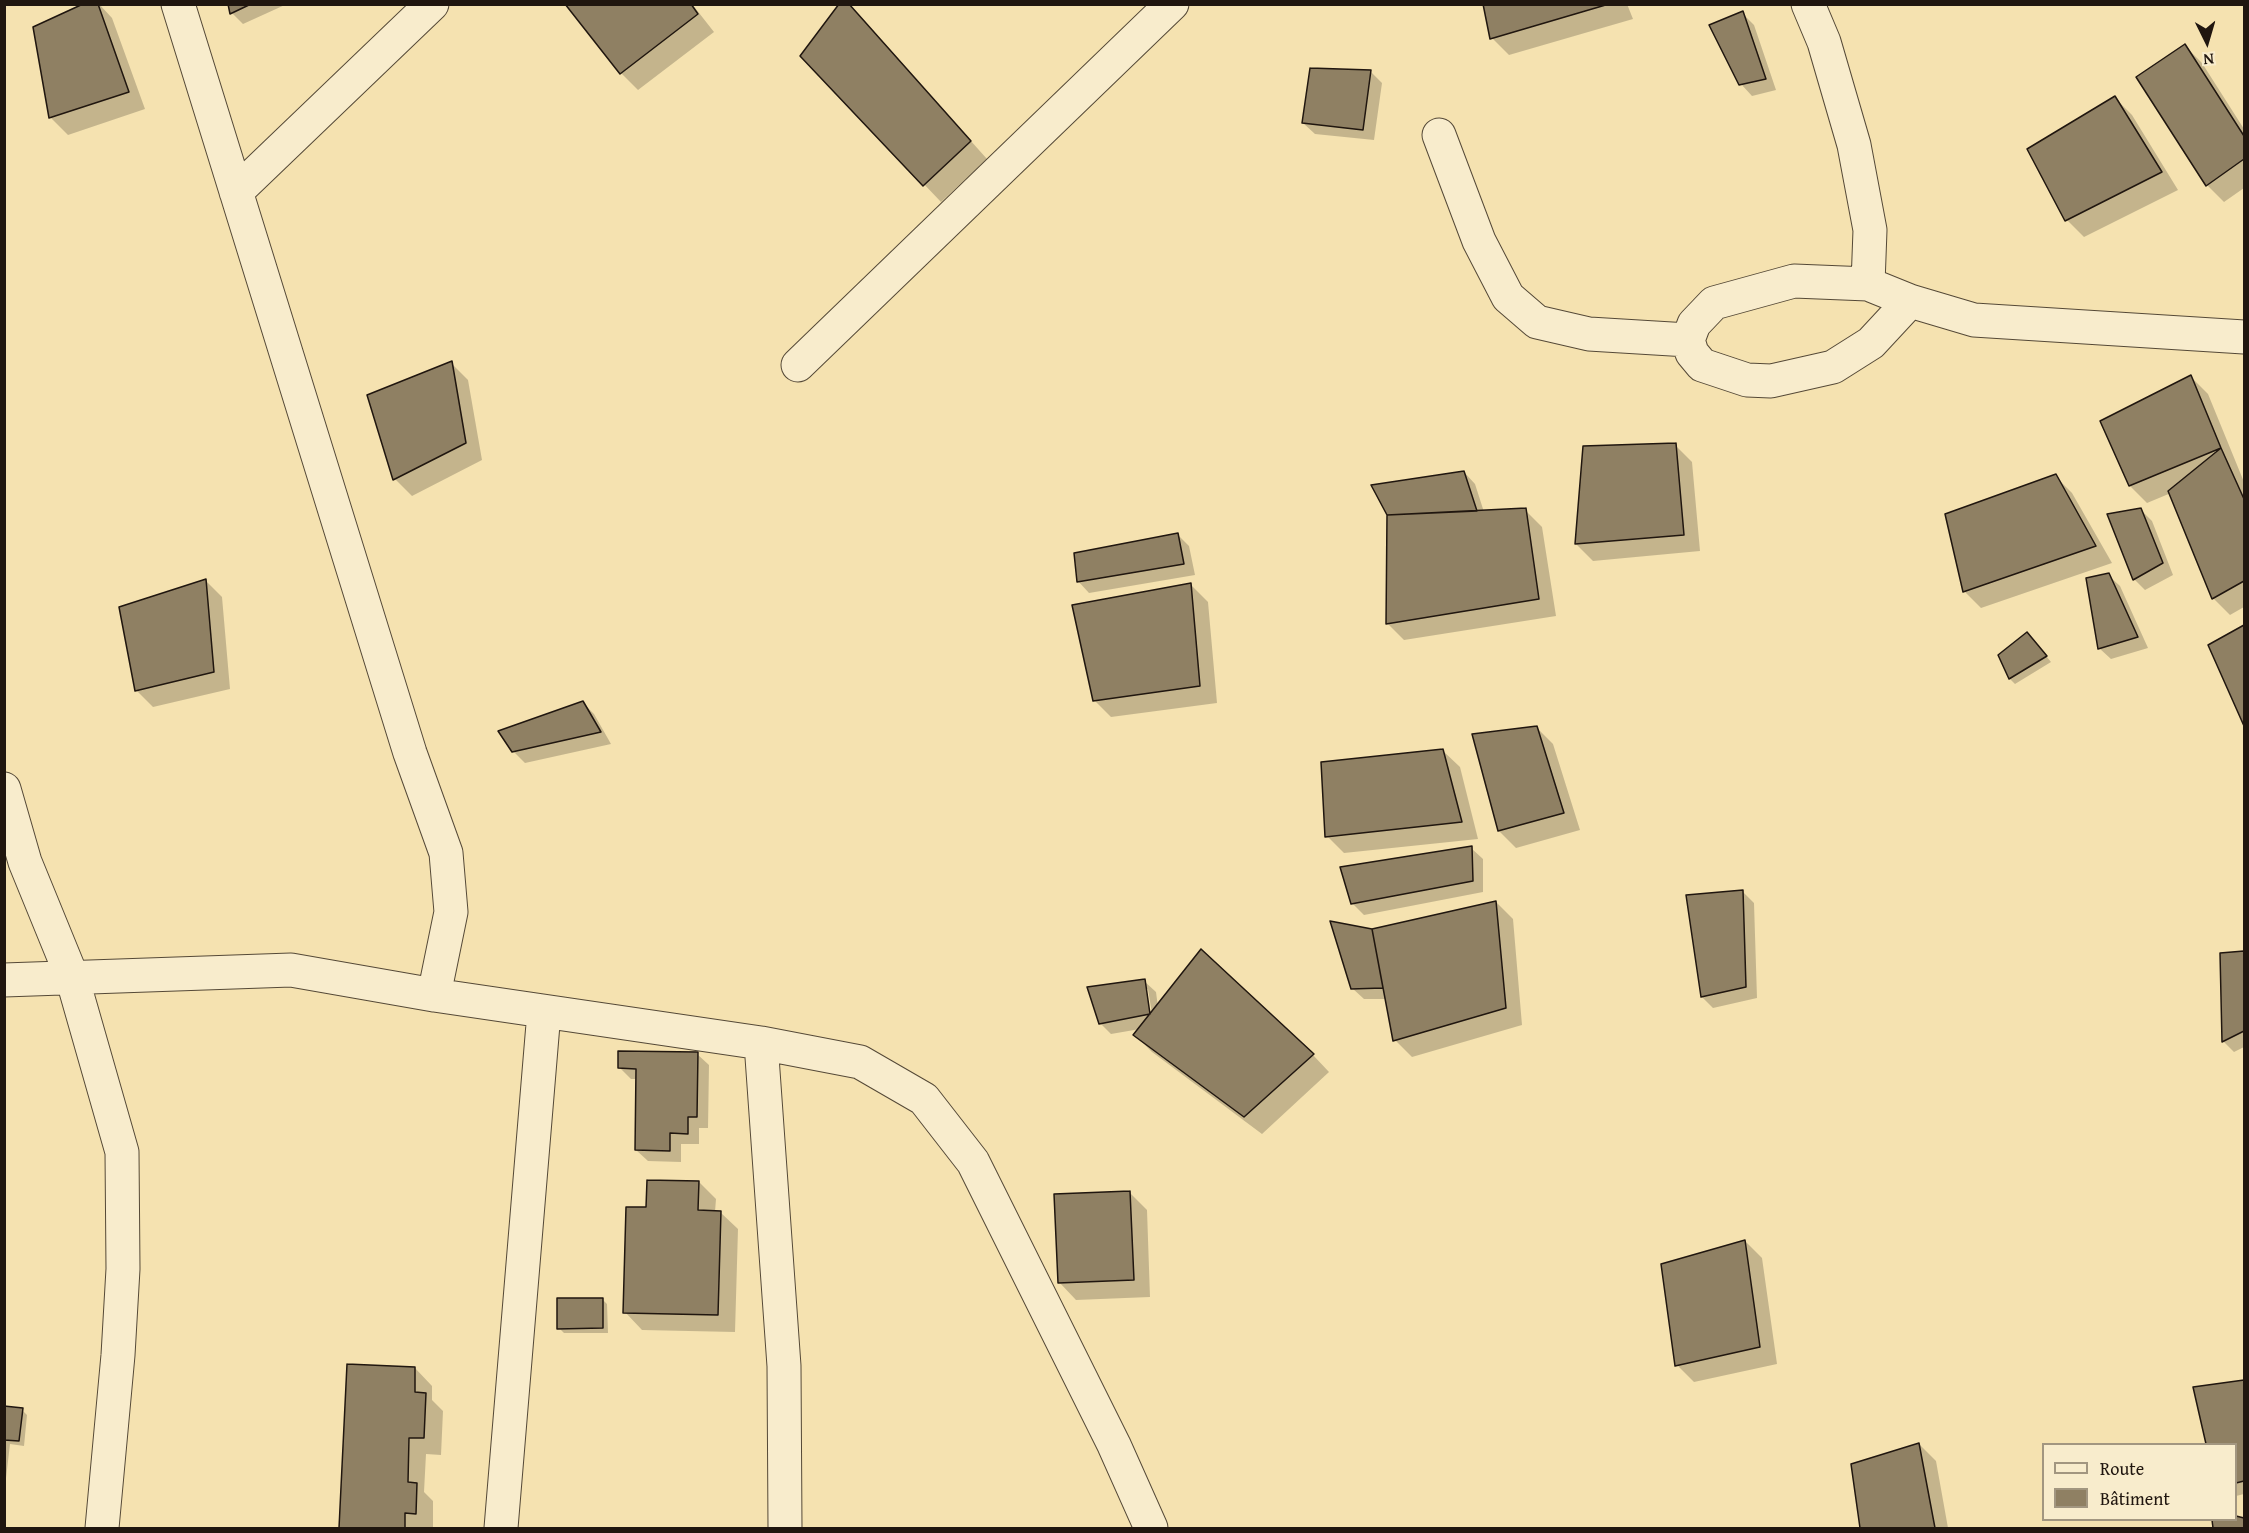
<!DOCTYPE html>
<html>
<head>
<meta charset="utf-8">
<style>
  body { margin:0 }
  #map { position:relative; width:2249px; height:1533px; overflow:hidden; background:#f5e2b0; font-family:"Gentium Book Plus",serif }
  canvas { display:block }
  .frame { position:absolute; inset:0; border:6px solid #20160f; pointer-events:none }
  .legend { position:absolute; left:2042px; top:1443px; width:195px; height:78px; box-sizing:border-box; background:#f8eccc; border:2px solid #a29680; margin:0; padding:8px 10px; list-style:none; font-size:18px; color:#20160f }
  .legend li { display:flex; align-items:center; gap:12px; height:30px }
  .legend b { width:30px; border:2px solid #a29680 }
  .north { position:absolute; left:2177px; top:12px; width:60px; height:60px; -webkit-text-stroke:4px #f8eccc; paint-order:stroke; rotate:175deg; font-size:16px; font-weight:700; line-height:24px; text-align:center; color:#20160f }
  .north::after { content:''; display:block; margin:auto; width:21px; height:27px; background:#20160f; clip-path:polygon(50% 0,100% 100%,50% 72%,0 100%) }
</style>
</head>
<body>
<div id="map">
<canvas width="2249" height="1533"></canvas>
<div class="frame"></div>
<ul class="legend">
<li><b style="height:8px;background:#f8eccc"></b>Route</li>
<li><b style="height:16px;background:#8f8063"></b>Bâtiment</li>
</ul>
<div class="north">N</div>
</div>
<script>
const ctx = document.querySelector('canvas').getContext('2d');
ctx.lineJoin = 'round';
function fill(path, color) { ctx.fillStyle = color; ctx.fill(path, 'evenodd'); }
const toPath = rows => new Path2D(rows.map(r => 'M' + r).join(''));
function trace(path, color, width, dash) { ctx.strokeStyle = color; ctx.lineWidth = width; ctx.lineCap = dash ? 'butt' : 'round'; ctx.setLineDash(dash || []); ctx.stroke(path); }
fill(toPath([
  [87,4,99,4,112,18,145,109,68,135,51,118,35,28],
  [230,4,287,4,243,24,232,13],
  [567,4,692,4,714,32,638,90,621,73],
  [1484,4,1627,4,1633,19,1509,55,1492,38],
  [1742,13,1754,25,1776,90,1752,96,1741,84],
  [860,17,987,159,941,202,802,56],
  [2185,46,2202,63,2244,129,2244,188,2224,202,2207,185],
  [1371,72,1382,83,1374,140,1315,134,1303,123],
  [2115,98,2132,115,2178,190,2084,237,2067,220],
  [451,363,468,380,482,460,412,496,395,479],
  [2191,377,2208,394,2244,482,2244,607,2230,615,2213,598,2171,493,2147,503,2130,486,2102,422],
  [1675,445,1692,462,1700,551,1593,561,1576,544],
  [1464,472,1475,484,1484,512,1525,510,1542,527,1556,616,1404,640,1387,623],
  [2055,476,2072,493,2112,563,1981,608,1964,591],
  [2140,509,2152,521,2173,575,2145,590,2134,579],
  [1178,535,1189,546,1195,575,1089,593,1078,581],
  [2108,575,2120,586,2148,648,2111,659,2099,648],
  [205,580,222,597,230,689,153,707,136,690],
  [1191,585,1208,602,1217,703,1111,717,1094,700],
  [2244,627,2244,722,2210,646],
  [2032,639,2051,662,2015,684,2010,679,2000,656],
  [583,703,594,714,611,744,525,763,513,751],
  [1536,727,1553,744,1580,830,1516,848,1499,831],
  [1442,750,1460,767,1478,839,1344,853,1327,836],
  [1471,848,1483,859,1483,892,1364,915,1352,903],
  [1743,892,1754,903,1757,998,1713,1008,1702,997],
  [1496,902,1513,919,1522,1025,1412,1057,1395,1040,1387,999,1364,999,1352,988,1372,930],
  [2244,953,2244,1047,2234,1052,2223,1041,2222,955],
  [1144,981,1156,992,1158,1007,1313,1055,1329,1072,1262,1134,1152,1052,1135,1035,1140,1029,1111,1034,1100,1023],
  [1148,989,1152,1014,1150,1022,1145,990],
  [697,1054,709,1065,708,1128,699,1128,699,1144,681,1144,681,1162,648,1161,636,1150,638,1079,631,1079,619,1067],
  [699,1182,716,1199,715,1212,720,1212,738,1229,735,1332,642,1330,625,1312,647,1209],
  [1130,1193,1147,1210,1150,1297,1076,1300,1059,1282],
  [1745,1241,1762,1258,1777,1364,1694,1382,1677,1365],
  [602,1299,607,1304,608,1333,564,1333,559,1328],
  [348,1366,415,1368,432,1386,432,1400,443,1411,441,1455,426,1454,424,1492,433,1501,433,1528,341,1528],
  [2244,1382,2244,1494,2236,1496,2236,1444,2208,1444,2195,1388],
  [4,1408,22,1410,27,1415,24,1446,10,1444,6,1478,4,1478],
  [1919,1444,1936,1461,1948,1528,1862,1528,1852,1465],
  [2236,1518,2244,1519,2244,1528,2215,1528,2214,1520]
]), '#0003');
const building = toPath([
  [83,4,98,4,129,92,49,118,33,27,83,4],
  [228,4,251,4,230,14,228,4],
  [565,4,691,4,698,14,620,74,565,4],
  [839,4,849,4,971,141,923,186,800,56,839,4],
  [1483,4,1609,4,1490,39,1483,4],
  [1743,11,1766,79,1739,85,1709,25,1743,11],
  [2185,44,2244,136,2244,159,2206,186,2136,77,2185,44],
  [1310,68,1371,70,1363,130,1302,123,1310,68],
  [2115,96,2162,172,2065,221,2027,149,2115,96],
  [452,361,466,443,393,480,367,395,452,361],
  [2191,375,2221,448,2129,486,2100,421,2191,375],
  [1676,443,1684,535,1575,544,1583,446,1676,443],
  [2221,448,2244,499,2244,581,2212,599,2168,491,2221,448],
  [1464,471,1477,511,1387,515,1371,485,1464,471],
  [2056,474,2096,546,1963,592,1945,514,2056,474],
  [1526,508,1539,599,1386,624,1387,515,1526,508],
  [2141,508,2163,563,2133,580,2107,514,2141,508],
  [1178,533,1184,564,1077,582,1074,553,1178,533],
  [2109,573,2138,637,2098,649,2086,578,2109,573],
  [206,579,214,672,135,691,119,607,206,579],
  [1191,583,1200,686,1093,701,1072,605,1191,583],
  [2244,625,2244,726,2208,645,2244,625],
  [2027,632,2047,656,2009,679,1998,655,2027,632],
  [583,701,601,732,512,752,498,731,583,701],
  [1537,726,1564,813,1498,831,1472,734,1537,726],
  [1443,749,1462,822,1325,837,1321,762,1443,749],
  [1472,846,1473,881,1351,904,1340,867,1472,846],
  [1743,890,1746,987,1701,997,1686,895,1743,890],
  [1496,901,1506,1008,1393,1041,1372,929,1496,901],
  [1330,921,1372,929,1383,988,1351,989,1330,921],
  [1201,949,1314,1054,1244,1117,1133,1035,1201,949],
  [2244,951,2244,1031,2222,1042,2220,953,2244,951],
  [1145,979,1150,1014,1099,1024,1087,987,1145,979],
  [618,1051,698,1052,697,1117,688,1117,688,1134,670,1133,670,1151,635,1150,636,1069,618,1068,618,1051],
  [647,1180,699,1181,698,1210,721,1211,718,1315,623,1313,626,1207,646,1207,647,1180],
  [1130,1191,1134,1280,1058,1283,1054,1194,1130,1191],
  [1745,1240,1760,1347,1675,1366,1661,1264,1745,1240],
  [557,1298,603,1298,603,1328,557,1329,557,1298],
  [347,1364,415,1367,415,1392,426,1393,424,1438,409,1438,408,1482,417,1483,416,1514,405,1513,405,1528,339,1528,347,1364],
  [2244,1380,2244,1481,2236,1483,2236,1444,2206,1444,2193,1387,2244,1380],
  [4,1406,23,1408,19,1441,4,1440,4,1406],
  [1919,1443,1935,1528,1860,1528,1851,1464,1919,1443],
  [2236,1516,2244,1518,2244,1528,2213,1528,2212,1520,2236,1520,2236,1516]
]);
fill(building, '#8f8063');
trace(building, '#20160f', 1.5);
const minor = toPath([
  [178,4,410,753,446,853,451,912,434,995],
  [1808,4,1824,42,1854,145,1870,230,1868,284],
  [1439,135,1479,241,1508,297,1537,322,1589,334,1688,340],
  [236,192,432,4],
  [1910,301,1871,343,1833,367,1771,381,1747,380,1702,365,1692,353,1688,340,1694,324,1714,303,1794,281,1868,284,1910,301,1974,320,2244,337],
  [798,365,1172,4],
  [4,789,25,862,72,977,122,1152,123,1269,118,1355,102,1528],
  [4,980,291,970,434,995,761,1043,860,1062,924,1099,973,1162,1114,1445,1151,1528],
  [761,1043,784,1366,785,1528],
  [501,1528,544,1012]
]);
trace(minor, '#554937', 35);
trace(minor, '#f8eccc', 33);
</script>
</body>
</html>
